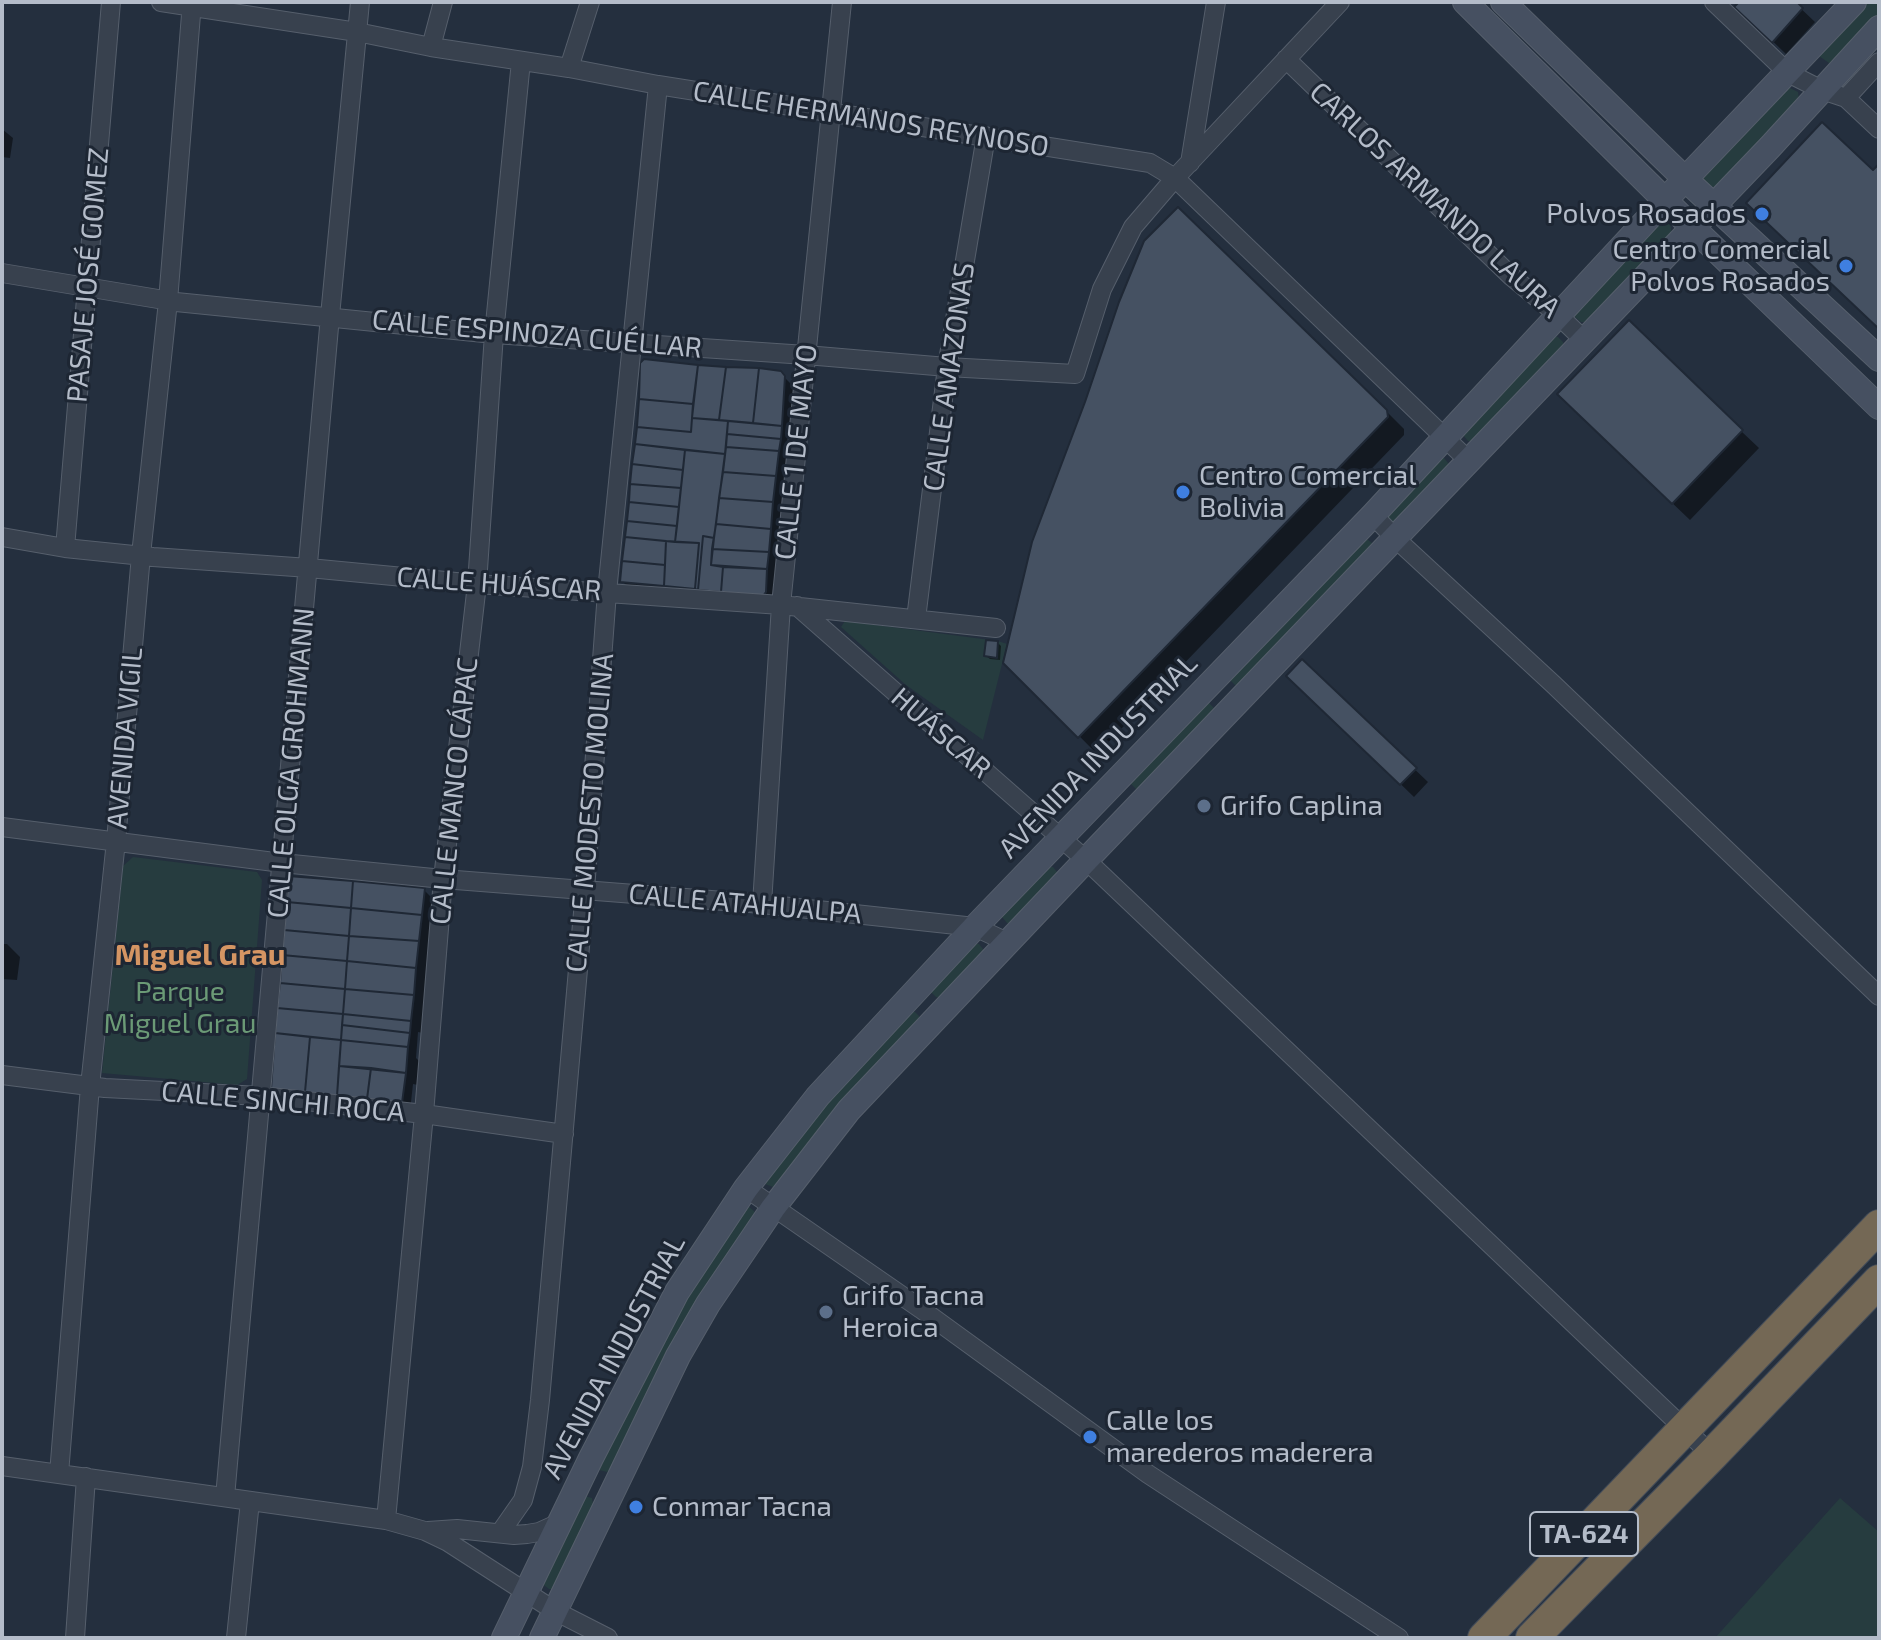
<!DOCTYPE html>
<html>
<head>
<meta charset="utf-8">
<style>
  body { margin:0 }
  #map { position:relative; width:1881px; height:1640px; overflow:hidden; background:#242f3e; font-family:"Exo 2",sans-serif }
  canvas { display:block }
  .frame { position:absolute; inset:0; border:4px solid #b4bcc9; pointer-events:none }
</style>
</head>
<body>
<div id="map">
<canvas width="1881" height="1640"></canvas>
<div class="frame"></div>
</div>
<script>
const ctx = document.querySelector('canvas').getContext('2d');
ctx.lineJoin = 'round';
function fill(path, color) { ctx.fillStyle = color; ctx.fill(path, 'evenodd'); }
const toPath = rows => new Path2D(rows.map(r => 'M' + r).join(''));
function trace(path, color, width, dash) { ctx.strokeStyle = color; ctx.lineWidth = width; ctx.lineCap = dash ? 'butt' : 'round'; ctx.setLineDash(dash || []); ctx.stroke(path); }
function drawText(font, color, halo, rows, align = 'center') {
  ctx.font = font + ' "Exo 2",sans-serif'; ctx.lineWidth = 6; ctx.setLineDash([]); ctx.textBaseline = 'middle'; ctx.strokeStyle = halo; ctx.fillStyle = color; for (const [text, x, y, turn = 0] of rows) {
    ctx.save(); ctx.translate(x, y); ctx.rotate((+turn || 0) * Math.PI / 180); ctx.textAlign = isNaN(turn) ? turn : align; if (halo) ctx.strokeText(text, 0, 0); ctx.fillText(text, 0, 0); ctx.restore();
  }
}
fill(toPath([
  [1865,2,1879,2,1879,15,1835,62,1829,63,1819,56],
  [1786,86,1798,92,1799,100,1717,188,1710,186,1703,180,1703,174],
  [1660,221,1670,224,1672,234,1587,322,1581,322,1575,317,1574,312],
  [1551,335,1558,337,1563,342,1563,349,1474,441,1468,441,1463,435],
  [1437,456,1444,458,1448,463,1448,469,1396,524,1391,524,1385,518],
  [1360,537,1367,539,1372,543,1372,550,1241,686,1235,685,1230,680],
  [845,621,998,641,1007,644,983,740,906,685,841,627],
  [1202,701,1209,703,1214,708,1214,715,1142,789,1136,789,1130,783],
  [133,857,257,872,262,880,247,1079,237,1085,102,1073,123,866],
  [1045,867,1053,867,1057,872,1057,879,1013,923,1007,923,1002,917,1001,911],
  [971,944,979,944,983,949,983,956,942,998,936,997,931,992],
  [907,1011,915,1012,919,1016,919,1023,778,1186,773,1187,765,1184,763,1177],
  [747,1205,754,1211,755,1216,611,1469,607,1472,599,1470,596,1467,676,1311],
  [585,1496,592,1498,593,1505,554,1589,549,1589,541,1583],
  [1840,1498,1879,1532,1879,1638,1715,1638]
]), '#263c3f');
fill(toPath([
  [1741,2,1794,2,1815,22,1786,54,1737,7],
  [2,129,13,138,10,158,2,157],
  [645,361,780,373,798,391,783,486,788,491,783,541,778,540,774,601,630,589,622,581,637,444,642,364],
  [1386,411,1404,429,1404,435,1097,754,1006,662],
  [1577,412,1741,431,1759,448,1690,520],
  [998,643,1001,646,1000,660,990,659,986,656],
  [1302,662,1428,782,1414,797,1289,676],
  [290,878,424,890,437,903,423,1033,418,1032,416,1058,420,1062,418,1085,413,1084,410,1111,273,1088],
  [2,944,7,944,20,957,17,980,2,979]
]), '#0007');
const building = toPath([
  [1739,2,1797,2,1803,8,1772,43,1734,7,1739,2],
  [1822,122,1873,170,1879,164,1879,329,1746,203,1822,122],
  [1178,207,1387,410,1388,417,1078,738,1003,663,1032,542,1085,402,1119,302,1144,241,1178,207],
  [1629,320,1743,430,1672,504,1557,394,1629,320],
  [644,359,698,365,693,404,639,399,640,363,644,359],
  [698,365,726,367,719,420,692,418,698,365],
  [726,367,759,368,753,423,719,420,726,367],
  [759,368,781,371,785,376,782,426,753,423,759,368],
  [639,399,693,404,691,432,637,427,639,399],
  [692,418,728,421,725,454,635,444,637,427,691,432,692,418],
  [728,421,782,426,781,439,727,434,728,421],
  [727,434,781,439,779,451,726,447,727,434],
  [635,444,685,450,683,470,632,464,635,444],
  [726,447,779,451,776,476,723,472,726,447],
  [685,450,725,454,714,538,703,536,698,590,695,589,699,543,675,542,685,450],
  [632,464,683,470,681,488,630,484,632,464],
  [723,472,776,476,773,502,719,498,723,472],
  [630,484,681,488,679,507,629,502,630,484],
  [719,498,773,502,771,529,716,524,719,498],
  [629,502,679,507,677,526,627,521,629,502],
  [627,521,677,526,675,542,625,537,627,521],
  [716,524,771,529,769,552,712,549,716,524],
  [703,536,714,538,711,565,723,567,721,592,698,590,703,536],
  [625,537,666,541,665,565,622,561,625,537],
  [666,541,699,543,695,589,664,586,666,541],
  [712,549,769,552,767,569,711,565,712,549],
  [622,561,665,565,664,586,620,582,622,561],
  [723,567,767,569,766,592,762,597,721,592,723,567],
  [986,640,998,641,997,658,984,656,986,640],
  [1302,659,1417,768,1400,785,1286,676,1302,659],
  [288,876,353,881,351,908,287,902,288,876],
  [353,881,425,888,422,915,351,908,353,881],
  [287,902,351,908,349,936,284,930,287,902],
  [351,908,422,915,419,941,349,936,351,908],
  [284,930,349,936,347,961,282,955,284,930],
  [349,936,419,941,416,968,347,961,349,936],
  [282,955,347,961,345,989,280,983,282,955],
  [347,961,416,968,414,995,345,989,347,961],
  [280,983,345,989,343,1014,277,1008,280,983],
  [345,989,414,995,411,1021,343,1014,345,989],
  [277,1008,343,1014,341,1040,275,1033,277,1008],
  [343,1014,411,1021,410,1033,342,1025,343,1014],
  [342,1025,410,1033,408,1047,341,1040,342,1025],
  [275,1033,310,1037,305,1092,271,1089,275,1033],
  [310,1037,341,1040,337,1096,305,1092,310,1037],
  [341,1040,408,1047,406,1073,339,1066,341,1040],
  [339,1066,371,1068,367,1099,337,1096,339,1066],
  [371,1068,406,1073,402,1103,367,1099,371,1068]
]);
fill(building, '#455162');
trace(building, '#1f2835', 2);
const street = toPath([
  [161,2,357,32,431,47,569,68,658,85,1150,163,1175,178,1469,461],
  [1714,2,1788,73,1822,90,1846,98,1879,129],
  [431,47,443,2],
  [1286,59,1511,276,1558,315,1585,341],
  [569,68,590,2],
  [1846,98,1879,62],
  [1190,163,1216,2],
  [2,273,176,302,494,334,806,355,947,367,1075,374,1102,289,1133,227,1175,178,1340,2],
  [1373,515,1395,538,1553,684,1879,996],
  [2,537,65,548,153,557,309,568,477,584,781,605,996,628],
  [65,548,111,2],
  [797,606,1086,860,1712,1455],
  [916,619,947,367,986,136],
  [2,827,282,863,443,879,762,904,975,927,1007,942],
  [762,904,781,605,842,2],
  [2,1075,105,1088,261,1096,424,1114,564,1134],
  [746,1188,921,1309,1148,1474,1399,1638],
  [2,1466,386,1520,425,1531,448,1542,555,1611,608,1638],
  [59,1474,90,1086,116,841,141,555,168,301,192,2],
  [225,1497,330,316,360,2],
  [386,1520,424,1114,443,879,477,584,494,334,521,61],
  [428,1531,457,1529,514,1535,527,1534,539,1532,559,1523],
  [500,1533,523,1500,532,1467,540,1400,585,890,607,592,658,85],
  [75,1638,86,1477],
  [236,1638,250,1501]
]);
const secondary = toPath([
  [1465,2,1693,228,1879,407],
  [1503,2,1685,179,1879,359],
  [504,1638,591,1458,677,1292,746,1188,818,1096,975,927,1373,515,1669,196,1854,2],
  [542,1638,678,1356,708,1304,773,1208,849,1110,1086,860,1770,147,1879,28]
]);
const highway = toPath([
  [1484,1638,1879,1226],
  [1532,1638,1712,1455,1879,1281]
]);
trace(street, '#565f6c', 20);
trace(secondary, '#565f6c', 26);
trace(highway, '#434c59', 34);
trace(street, '#38414e', 18);
trace(secondary, '#465061', 24);
trace(highway, '#746855', 32);
for (const [x, y, r, color] of [
  [1762,214,8,"#3f7fe0"],
  [1846,266,8,"#3f7fe0"],
  [1183,492,8,"#3f7fe0"],
  [1204,806,8,"#5c6f8a"],
  [826,1312,8,"#5c6f8a"],
  [1090,1437,8,"#3f7fe0"],
  [636,1507,8,"#3f7fe0"]
]) { const dot = new Path2D(); dot.arc(x, y, r, 0, 2 * Math.PI); ctx.fillStyle = color; ctx.fill(dot); trace(dot, '#1d2633', 3); }
for (const [x, y, w] of [
  [1584,1534,108]
]) { const box = new Path2D(); box.roundRect(x - w / 2, y - 22, w, 44, 6); ctx.fillStyle = '#1d2633'; ctx.fill(box); trace(box, '#b4bcc9', 2); }
drawText('bold 26px', '#b4bcc9', null, [
  ["TA-624",1584,1534]
]);
drawText('28px', '#b4bcc9', '#1d2633', [
  ["CALLE HERMANOS REYNOSO",871,119,9],
  ["CARLOS ARMANDO LAURA",1435,200,43],
  ["PASAJE JOSÉ GOMEZ",88,275,-85],
  ["CALLE ESPINOZA CUÉLLAR",537,334,5],
  ["CALLE AMAZONAS",949,377,-82],
  ["CALLE 1 DE MAYO",796,452,-84],
  ["CALLE HUÁSCAR",499,584,4],
  ["HUÁSCAR",941,733,41],
  ["AVENIDA VIGIL",125,738,-85],
  ["AVENIDA INDUSTRIAL",1098,756,-46],
  ["CALLE OLGA GROHMANN",291,763,-85],
  ["CALLE MANCO CÁPAC",454,791,-84],
  ["CALLE MODESTO MOLINA",590,813,-85],
  ["CALLE ATAHUALPA",745,904,5],
  ["CALLE SINCHI ROCA",283,1102,5],
  ["AVENIDA INDUSTRIAL",614,1357,-62]
]);
drawText('28px', '#b4bcc9', '#1d2633', [
  ["Polvos Rosados",1746,214,"right"],
  ["Centro Comercial",1830,250,"right"],
  ["Polvos Rosados",1830,282,"right"],
  ["Centro Comercial",1199,476],
  ["Bolivia",1199,508],
  ["Grifo Caplina",1220,806],
  ["Grifo Tacna",842,1296],
  ["Heroica",842,1328],
  ["Calle los",1106,1421],
  ["marederos maderera",1106,1453],
  ["Conmar Tacna",652,1507]
], 'left');
drawText('28px', '#6b9a76', '#1d2633', [
  ["Parque",180,992],
  ["Miguel Grau",180,1024]
]);
drawText('bold 30px', '#d59563', '#1d2633', [
  ["Miguel Grau",200,955]
]);
</script>
</body>
</html>
